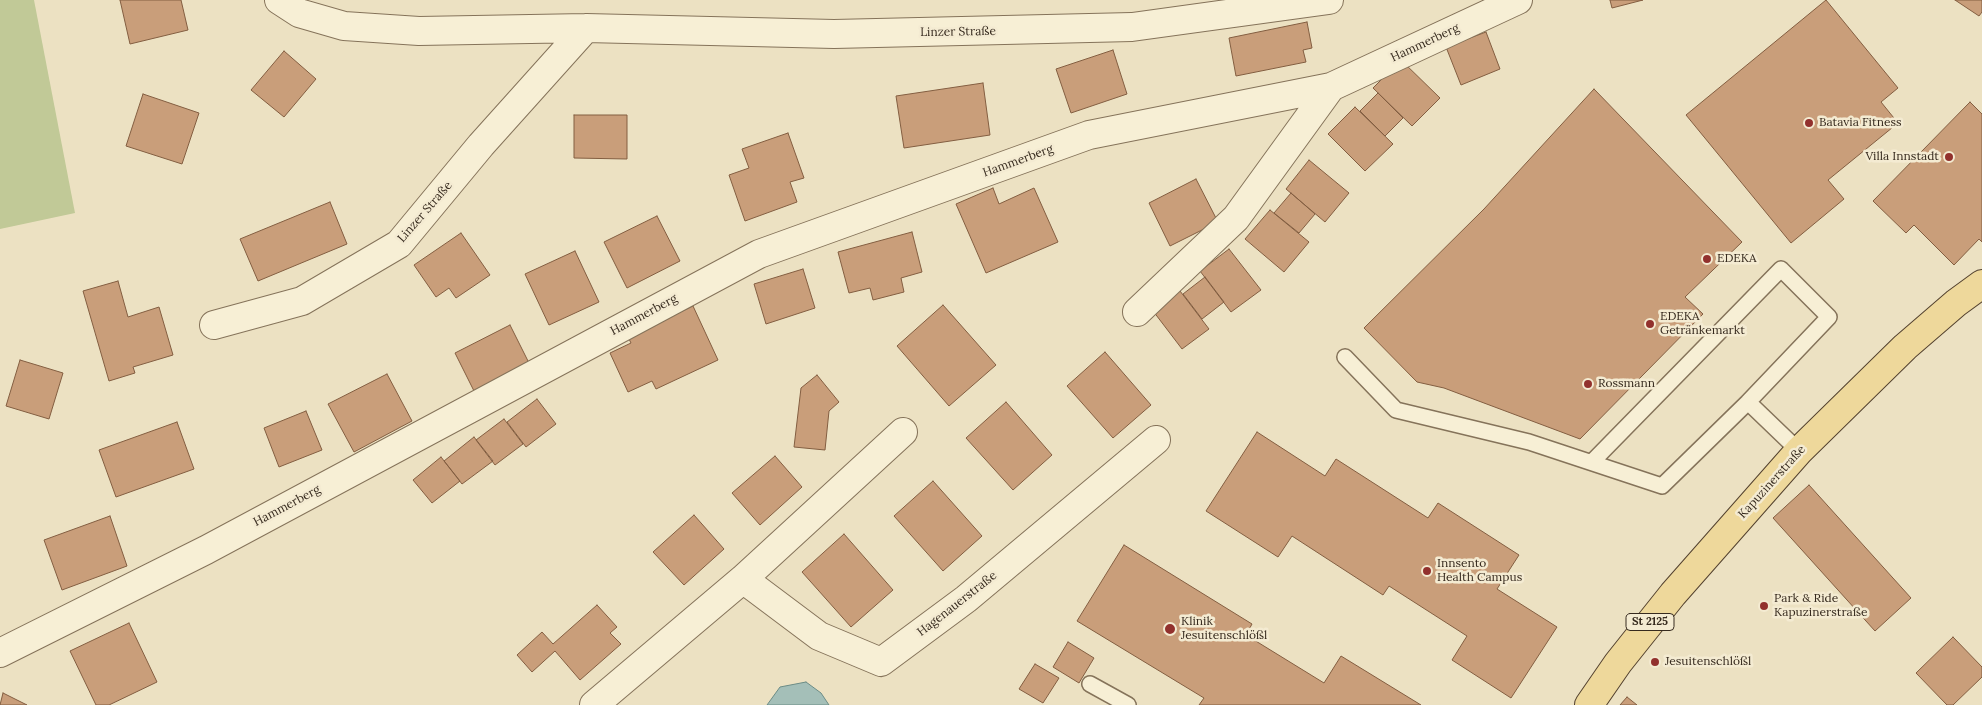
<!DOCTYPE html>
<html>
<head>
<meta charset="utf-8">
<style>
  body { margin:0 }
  canvas { display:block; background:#ece1c2 }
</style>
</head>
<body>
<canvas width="1982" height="705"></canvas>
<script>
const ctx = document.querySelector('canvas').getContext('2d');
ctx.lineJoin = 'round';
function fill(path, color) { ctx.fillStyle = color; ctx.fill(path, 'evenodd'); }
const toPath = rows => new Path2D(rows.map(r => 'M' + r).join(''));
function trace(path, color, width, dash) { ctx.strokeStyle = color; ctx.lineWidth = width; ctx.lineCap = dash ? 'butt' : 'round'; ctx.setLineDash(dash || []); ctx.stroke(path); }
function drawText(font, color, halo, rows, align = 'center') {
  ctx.font = font + ' Lora,serif'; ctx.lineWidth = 5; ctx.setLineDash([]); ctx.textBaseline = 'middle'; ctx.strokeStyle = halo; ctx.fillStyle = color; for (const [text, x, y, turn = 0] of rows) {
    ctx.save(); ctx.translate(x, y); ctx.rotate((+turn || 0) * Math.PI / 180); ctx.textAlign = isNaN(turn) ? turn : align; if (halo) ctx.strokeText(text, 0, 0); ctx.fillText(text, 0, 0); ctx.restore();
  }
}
fill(toPath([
  [0,0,34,0,75,213,0,229]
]), '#c1c997');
const water = toPath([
  [806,682,821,693,829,705,767,705,780,687,806,682]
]);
fill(water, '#a4bfb8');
trace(water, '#6c8c86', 1);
const building = toPath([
  [120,0,181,0,188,30,130,44,120,0],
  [1610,0,1643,0,1612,8,1610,0],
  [1826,0,1898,88,1881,102,1898,123,1828,180,1844,199,1791,243,1686,115,1826,0],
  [1955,0,1982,0,1982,12,1979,16,1955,0],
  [1307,22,1312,48,1303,50,1306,62,1236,76,1229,38,1307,22],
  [1486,32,1500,69,1461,85,1446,47,1486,32],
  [1113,50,1127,94,1071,113,1056,69,1113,50],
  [284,51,316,79,284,117,251,90,284,51],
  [1401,60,1440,98,1412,126,1373,88,1401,60],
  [983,83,990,135,904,148,896,96,983,83],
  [1594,89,1742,242,1685,297,1703,314,1580,439,1444,388,1417,382,1364,328,1484,209,1594,89],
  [1378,93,1403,118,1385,136,1360,111,1378,93],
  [143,94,199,113,182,164,126,146,143,94],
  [1970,102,1982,114,1982,242,1979,239,1954,265,1914,225,1906,233,1873,201,1970,102],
  [1355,107,1393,144,1365,171,1328,134,1355,107],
  [574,115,627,115,627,159,574,158,574,115],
  [788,133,804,178,790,182,797,202,745,221,729,175,749,168,742,149,788,133],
  [1309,160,1349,193,1325,222,1286,189,1309,160],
  [1196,179,1218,222,1170,246,1149,203,1196,179],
  [993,188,999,204,1034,188,1058,242,986,273,956,204,993,188],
  [1291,193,1315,214,1299,233,1274,213,1291,193],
  [330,202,347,244,258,281,240,239,330,202],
  [1270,210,1309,242,1284,272,1245,239,1270,210],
  [657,216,680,261,627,288,604,242,657,216],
  [912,232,922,272,901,278,904,292,873,300,870,288,849,293,838,252,912,232],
  [461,233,490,275,456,298,449,288,436,297,414,265,461,233],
  [1229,249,1261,290,1231,312,1200,271,1229,249],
  [575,251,599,302,549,325,525,274,575,251],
  [803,269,815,308,766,324,754,284,803,269],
  [1205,277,1224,302,1202,319,1183,294,1205,277],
  [118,281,128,317,159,307,173,355,133,367,135,373,109,381,83,291,118,281],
  [1177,287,1209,329,1182,349,1150,307,1177,287],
  [943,305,996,365,949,406,897,346,943,305],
  [693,306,718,360,656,389,652,381,628,392,610,353,631,343,628,337,693,306],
  [510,325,530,365,475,393,455,353,510,325],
  [1105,352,1151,405,1113,438,1067,386,1105,352],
  [20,360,63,373,49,419,6,406,20,360],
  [387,374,412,421,354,452,328,404,387,374],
  [817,375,839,402,829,411,825,450,794,447,801,388,817,375],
  [537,399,556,424,526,447,507,422,537,399],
  [1006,402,1052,455,1013,490,966,438,1006,402],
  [306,411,322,450,279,467,264,428,306,411],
  [504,419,523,444,495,465,476,440,504,419],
  [177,422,194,469,116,497,99,450,177,422],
  [1257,432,1325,476,1336,459,1428,518,1438,503,1519,555,1497,589,1557,627,1511,698,1452,660,1467,636,1389,586,1383,595,1292,536,1278,557,1206,511,1257,432],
  [474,437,493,461,462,484,444,461,474,437],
  [775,456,802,487,760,525,732,493,775,456],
  [441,457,460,481,432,503,413,480,441,457],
  [933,481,982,536,943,571,894,516,933,481],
  [1809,485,1911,598,1875,631,1773,518,1809,485],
  [694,515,724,549,684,585,653,552,694,515],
  [110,516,127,566,62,590,44,540,110,516],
  [844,534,893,590,851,627,802,572,844,534],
  [1124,545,1252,624,1246,635,1324,683,1341,656,1421,705,1199,705,1204,698,1077,621,1124,545],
  [597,605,617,627,610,633,621,644,580,680,555,651,532,672,517,655,542,632,553,644,597,605],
  [129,623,157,682,109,705,96,705,70,651,129,623],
  [1953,637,1982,667,1982,677,1953,705,1947,705,1916,673,1953,637],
  [1068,642,1094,658,1079,683,1053,667,1068,642],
  [1035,664,1059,678,1043,703,1019,689,1035,664],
  [3,693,27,705,0,705,3,693],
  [1627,697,1637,705,1620,705,1627,697]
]);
fill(building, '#c99e7a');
trace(building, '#835e41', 1);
const lane = toPath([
  [1345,357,1396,410,1529,442,1662,486,1748,402,1799,451],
  [1592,462,1781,269,1829,317,1748,402],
  [1090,684,1128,705]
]);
const street = toPath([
  [279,0,299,13,344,26,419,31,586,28,834,34,1132,27,1329,0],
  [1137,312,1236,218,1331,87],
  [214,325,302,301,399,244,481,145,586,28],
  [743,579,819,636,881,662,966,599,1156,440],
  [0,653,206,550,759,254,1089,135,1331,87,1518,0],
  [594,705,743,579,903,432]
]);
const primary = toPath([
  [1589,705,1618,663,1673,594,1799,451,1905,347,1956,303,1982,284]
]);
trace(lane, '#85735a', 18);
trace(street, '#85735a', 30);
trace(primary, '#53412e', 30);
trace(lane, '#f7efd5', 15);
trace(street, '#f7efd5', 28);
trace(primary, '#eed89b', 28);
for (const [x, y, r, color] of [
  [1809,123,5,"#92312d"],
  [1949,157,5,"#92312d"],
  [1707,259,5,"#92312d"],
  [1650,324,5,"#92312d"],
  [1588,384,5,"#92312d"],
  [1427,571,5,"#92312d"],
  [1764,606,5,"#92312d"],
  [1170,629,6,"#92312d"],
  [1655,662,5,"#92312d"]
]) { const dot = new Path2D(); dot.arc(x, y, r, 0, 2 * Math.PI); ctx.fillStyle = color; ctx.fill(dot); trace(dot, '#f4ebd2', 2); }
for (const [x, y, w] of [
  [1650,622,48]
]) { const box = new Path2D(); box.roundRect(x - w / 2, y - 8.5, w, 17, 4); ctx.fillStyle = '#f4ebd2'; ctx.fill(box); trace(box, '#362a1e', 1); }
drawText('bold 11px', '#362a1e', null, [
  ["St 2125",1650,622]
]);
drawText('12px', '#362a1e', '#f4ebd2', [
  ["Linzer Straße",958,32,-1],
  ["Hammerberg",1425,43,-25],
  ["Hammerberg",1018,161,-20],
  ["Linzer Straße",425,212,-49],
  ["Hammerberg",644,315,-28],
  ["Kapuzinerstraße",1772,482,-48],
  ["Hammerberg",287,506,-28],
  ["Hagenauerstraße",957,604,-38]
]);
drawText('12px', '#362a1e', '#f4ebd2', [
  ["Batavia Fitness",1819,123],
  ["Villa Innstadt",1939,157,"right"],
  ["EDEKA",1717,259],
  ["EDEKA",1660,317],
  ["Getränkemarkt",1660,331],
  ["Rossmann",1598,384],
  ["Innsento",1437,564],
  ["Health Campus",1437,578],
  ["Park & Ride",1774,599],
  ["Kapuzinerstraße",1774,613],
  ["Klinik",1181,622],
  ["Jesuitenschlößl",1181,636],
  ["Jesuitenschlößl",1665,662]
], 'left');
</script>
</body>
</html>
